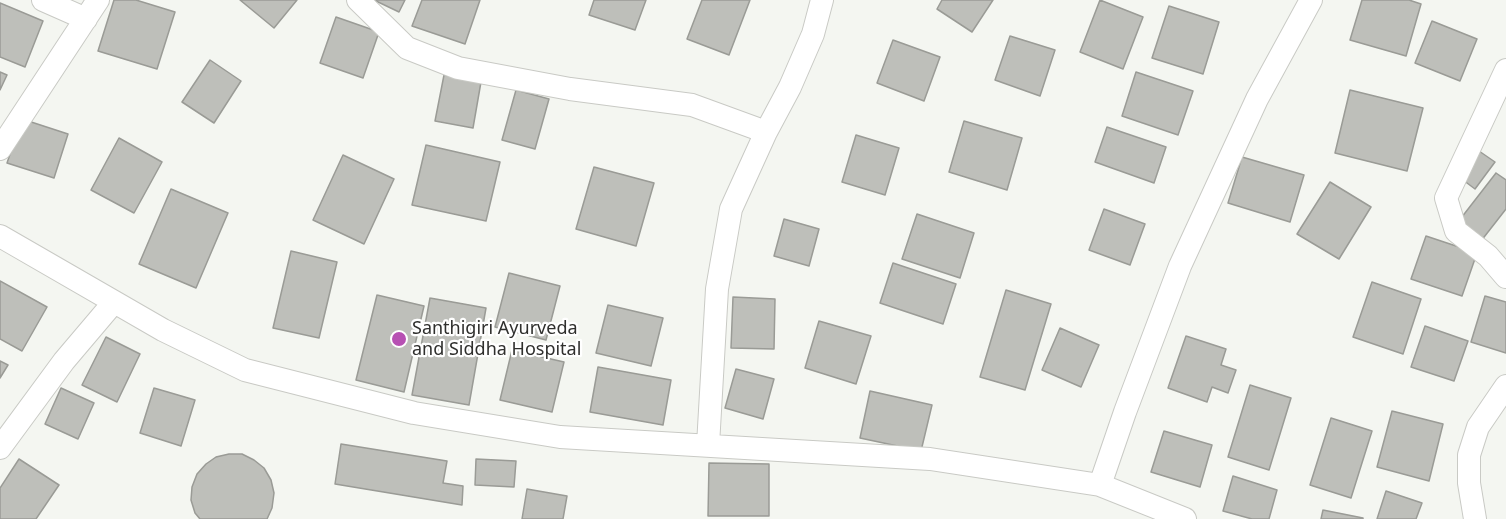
<!DOCTYPE html>
<html>
<head>
<meta charset="utf-8">
<style>
  body { margin:0 }
  canvas { display:block; background:#f4f6f1 }
</style>
</head>
<body>
<canvas width="1506" height="519"></canvas>
<script>
const ctx = document.querySelector('canvas').getContext('2d');
ctx.lineJoin = 'round';
function fill(path, color) { ctx.fillStyle = color; ctx.fill(path, 'evenodd'); }
const toPath = rows => new Path2D(rows.map(r => 'M' + r).join(''));
function trace(path, color, width, dash) { ctx.strokeStyle = color; ctx.lineWidth = width; ctx.lineCap = dash ? 'butt' : 'round'; ctx.setLineDash(dash || []); ctx.stroke(path); }
function drawText(font, color, halo, rows, align = 'center') {
  ctx.font = font + ' "Noto Sans",sans-serif'; ctx.lineWidth = 4.5; ctx.setLineDash([]); ctx.textBaseline = 'middle'; ctx.strokeStyle = halo; ctx.fillStyle = color; for (const [text, x, y, turn = 0] of rows) {
    ctx.save(); ctx.translate(x, y); ctx.rotate((+turn || 0) * Math.PI / 180); ctx.textAlign = isNaN(turn) ? turn : align; if (halo) ctx.strokeText(text, 0, 0); ctx.fillText(text, 0, 0); ctx.restore();
  }
}
const building = toPath([
  [114,0,136,0,175,12,157,69,98,51,114,0],
  [240,0,297,0,274,28,240,0],
  [374,0,405,0,399,12,374,0],
  [422,0,480,0,465,44,412,26,422,0],
  [594,0,646,0,635,30,589,15,594,0],
  [702,0,750,0,729,55,687,39,702,0],
  [942,0,993,0,972,32,937,9,942,0],
  [1100,0,1143,17,1123,69,1080,52,1100,0],
  [1362,0,1409,0,1421,4,1406,56,1350,40,1362,0],
  [0,3,43,21,25,67,0,57,0,3],
  [1169,6,1219,22,1203,74,1152,58,1169,6],
  [336,17,379,32,363,78,320,63,336,17],
  [1432,21,1477,39,1460,81,1415,63,1432,21],
  [1010,36,1055,50,1040,96,995,80,1010,36],
  [893,40,940,57,924,101,877,83,893,40],
  [210,60,241,81,214,123,182,102,210,60],
  [0,72,7,75,0,90,0,72],
  [1136,72,1193,91,1178,135,1122,116,1136,72],
  [444,75,481,82,473,128,435,121,444,75],
  [516,90,549,99,535,149,502,140,516,90],
  [1350,90,1423,108,1407,171,1335,153,1350,90],
  [22,119,68,134,54,178,7,163,22,119],
  [964,121,1022,138,1007,190,949,172,964,121],
  [1107,127,1166,147,1154,183,1095,162,1107,127],
  [856,135,899,148,885,195,842,182,856,135],
  [119,138,162,162,134,213,91,190,119,138],
  [426,145,500,162,486,221,412,205,426,145],
  [1479,151,1495,162,1475,189,1459,177,1479,151],
  [343,155,394,179,364,244,313,220,343,155],
  [1242,157,1304,175,1290,222,1228,203,1242,157],
  [594,167,654,183,636,246,576,229,594,167],
  [1496,173,1506,180,1506,209,1481,241,1458,222,1496,173],
  [1330,182,1371,207,1339,259,1297,234,1330,182],
  [171,189,228,213,196,288,139,264,171,189],
  [1104,209,1145,224,1130,265,1089,250,1104,209],
  [917,214,974,233,960,278,902,259,917,214],
  [784,219,819,229,809,266,774,256,784,219],
  [1426,236,1477,253,1462,296,1411,279,1426,236],
  [291,251,337,262,319,338,273,328,291,251],
  [893,263,956,284,943,324,880,303,893,263],
  [509,273,560,286,546,340,495,327,509,273],
  [0,281,47,307,22,351,0,339,0,281],
  [1372,282,1421,299,1403,354,1353,337,1372,282],
  [1006,290,1051,304,1025,390,980,377,1006,290],
  [377,295,424,306,404,392,356,380,377,295],
  [1485,296,1506,302,1506,353,1471,342,1485,296],
  [733,297,775,299,774,349,731,348,733,297],
  [430,298,486,308,469,405,412,395,430,298],
  [608,305,663,318,651,366,596,353,608,305],
  [819,321,871,336,856,384,805,368,819,321],
  [1425,326,1468,341,1454,381,1411,367,1425,326],
  [1060,328,1099,345,1081,387,1042,370,1060,328],
  [1186,336,1226,349,1221,365,1236,370,1228,393,1212,387,1207,402,1168,388,1186,336],
  [106,337,140,354,117,402,82,385,106,337],
  [512,350,564,362,552,412,500,400,512,350],
  [0,361,8,365,0,378,0,361],
  [598,367,671,380,663,425,590,412,598,367],
  [736,369,774,379,763,419,725,408,736,369],
  [1250,385,1291,398,1269,470,1228,457,1250,385],
  [61,388,94,403,78,439,45,424,61,388],
  [154,388,195,400,181,446,140,433,154,388],
  [870,391,932,405,921,451,860,438,870,391],
  [1392,411,1443,424,1429,481,1377,467,1392,411],
  [1331,418,1372,431,1351,498,1310,485,1331,418],
  [1164,431,1212,445,1200,487,1151,472,1164,431],
  [341,444,447,461,443,483,463,486,462,505,335,484,341,444],
  [229,454,242,454,254,460,264,468,271,480,274,493,272,508,267,519,200,519,195,513,191,500,192,487,197,474,206,464,216,457,229,454],
  [19,459,59,485,36,519,0,519,0,488,19,459],
  [476,459,516,461,514,487,475,485,476,459],
  [709,463,769,464,769,516,708,516,709,463],
  [1233,476,1277,490,1269,519,1252,519,1223,511,1233,476],
  [527,489,567,496,563,519,522,519,527,489],
  [1386,491,1422,503,1416,519,1377,519,1386,491],
  [1323,510,1363,518,1363,519,1321,519,1323,510]
]);
fill(building, '#bebfba');
trace(building, '#9a9b96', 1.5);
const minor = toPath([
  [43,0,86,19],
  [358,0,407,48,458,68,570,89,692,105,766,132,790,87,813,34,822,0],
  [1506,70,1446,198,1456,231,1488,256,1506,277],
  [0,149,98,0],
  [0,236,163,330,245,370,414,413,560,437,930,459,1100,485,1185,519],
  [708,445,717,289,731,209,766,132],
  [0,448,64,361,114,302],
  [1100,485,1125,412,1180,266,1257,99,1311,0],
  [1475,519,1469,483,1469,455,1478,427,1506,386]
]);
trace(minor, '#c9cac5', 24);
trace(minor, '#fff', 22);
for (const [x, y, r, color] of [
  [399,339,8,"#b750b3"]
]) { const dot = new Path2D(); dot.arc(x, y, r, 0, 2 * Math.PI); ctx.fillStyle = color; ctx.fill(dot); trace(dot, '#fff', 2); }
drawText('18px', '#2f2f2d', '#fff', [
  ["Santhigiri Ayurveda",412,329],
  ["and Siddha Hospital",412,350]
], 'left');
</script>
</body>
</html>
